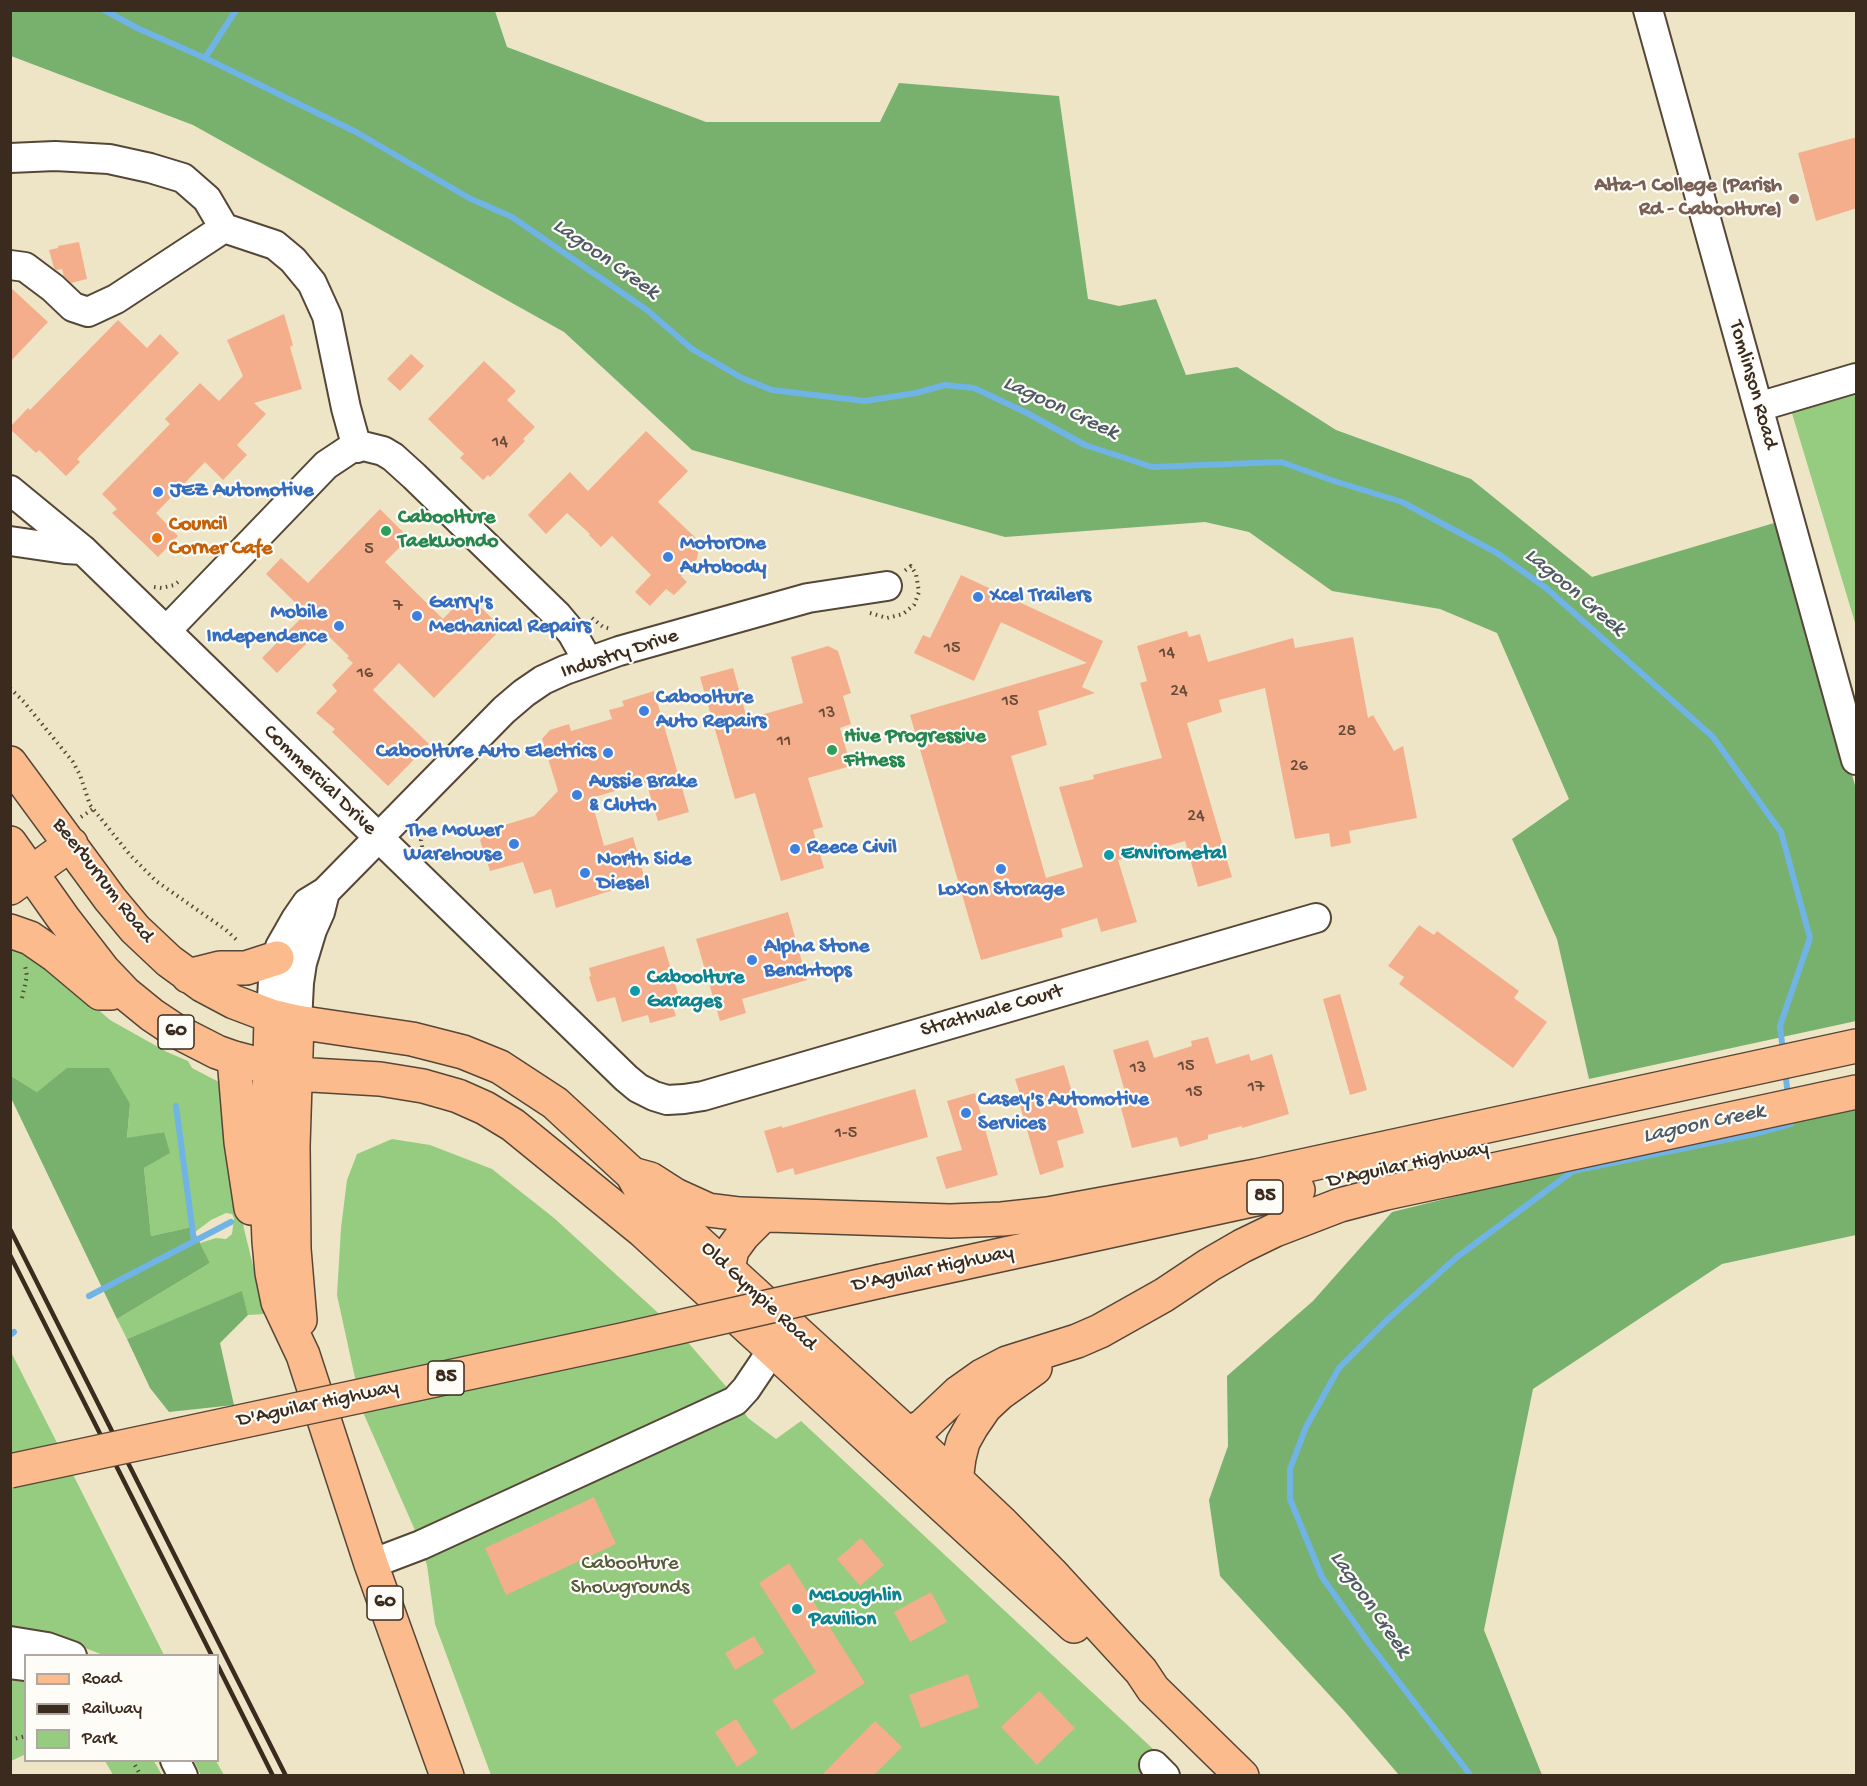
<!DOCTYPE html>
<html>
<head>
<meta charset="utf-8">
<style>
  body { margin:0 }
  #map { position:relative; width:1867px; height:1786px; overflow:hidden; background:#eee5c7; font-family:"Gochi Hand",sans-serif }
  canvas { display:block }
  .frame { position:absolute; inset:0; border:12px solid #3b2a1e; pointer-events:none }
  .legend { position:absolute; left:24px; top:1654px; width:195px; height:108px; box-sizing:border-box; background:#fdfcf7; border:2px solid #afa8a0; margin:0; padding:8px 10px; list-style:none; font-size:18px; color:#3b2a1e }
  .legend li { display:flex; align-items:center; gap:12px; height:30px }
  .legend b { width:30px; border:2px solid #afa8a0 }
</style>
</head>
<body>
<div id="map">
<canvas width="1867" height="1786"></canvas>
<div class="frame"></div>
<ul class="legend">
<li><b style="height:8px;background:#fbbb8c"></b>Road</li>
<li><b style="height:8px;background:#3b2a1e"></b>Railway</li>
<li><b style="height:16px;background:#95cc7f"></b>Park</li>
</ul>
</div>
<script>
const ctx = document.querySelector('canvas').getContext('2d');
ctx.lineJoin = 'round';
function fill(path, color) { ctx.fillStyle = color; ctx.fill(path, 'evenodd'); }
const toPath = rows => new Path2D(rows.map(r => 'M' + r).join(''));
function trace(path, color, width, dash) { ctx.strokeStyle = color; ctx.lineWidth = width; ctx.lineCap = dash ? 'butt' : 'round'; ctx.setLineDash(dash || []); ctx.stroke(path); }
function drawText(font, color, halo, rows, align = 'center') {
  ctx.font = font + ' "Gochi Hand",sans-serif'; ctx.lineWidth = 4.5; ctx.setLineDash([]); ctx.textBaseline = 'middle'; ctx.strokeStyle = halo; ctx.fillStyle = color; for (const [text, x, y, turn = 0] of rows) {
    ctx.save(); ctx.translate(x, y); ctx.rotate((+turn || 0) * Math.PI / 180); ctx.textAlign = isNaN(turn) ? turn : align; if (halo) ctx.strokeText(text, 0, 0); ctx.fillText(text, 0, 0); ctx.restore();
  }
}
fill(toPath([
  [1856,388,1856,626,1791,410],
  [10,947,49,966,110,1020,167,1052,188,1061,192,1068,219,1082,224,1093,230,1128,244,1229,265,1314,248,1315,242,1292,127,1339,117,1319,210,1263,200,1243,216,1238,226,1239,232,1234,234,1218,232,1214,226,1213,211,1220,195,1232,192,1227,151,1236,144,1168,169,1153,163,1132,127,1139,130,1104,67,1069,37,1092,11,1076],
  [392,1139,430,1145,492,1169,554,1218,678,1331,731,1392,748,1418,776,1439,801,1421,1181,1775,491,1775,435,1624,427,1565,414,1528,362,1410,337,1295,341,1228,347,1180,357,1154],
  [12,1354,45,1419,164,1655,103,1655,60,1638,11,1628,10,1355],
  [10,1677,25,1679,26,1754,11,1761],
  [105,1761,154,1761,162,1775,113,1775],
  [194,1761,216,1761,224,1775,201,1775]
]), '#95cc7f');
fill(toPath([
  [10,11,495,11,507,47,706,122,880,122,899,83,1059,96,1088,299,1119,306,1156,299,1186,375,1237,367,1336,430,1471,479,1592,577,1781,521,1856,789,1856,1021,1589,1079,1557,939,1512,839,1569,799,1497,633,1440,609,1332,591,1249,532,1205,522,1005,537,692,450,564,332,193,125,11,56],
  [67,1068,109,1068,130,1104,127,1138,164,1132,170,1153,144,1168,151,1236,192,1227,210,1263,117,1319,11,1098,11,1076,37,1092],
  [1856,1105,1856,1235,1722,1264,1533,1389,1484,1630,1542,1775,1399,1775,1345,1712,1220,1576,1209,1500,1228,1446,1227,1376,1313,1301,1392,1212,1501,1185],
  [242,1291,248,1315,220,1343,234,1405,169,1412,150,1388,127,1339]
]), '#78b06e');
trace(toPath([
  [104,10,137,28,205,58,356,132,469,198,512,217,647,310,692,349,742,378,772,390,865,401,916,393,945,385,974,388,1027,413,1085,445,1152,467,1281,462,1334,481,1402,502,1497,553,1546,588,1713,737,1781,832,1810,938,1780,1026,1783,1051],
  [205,58,236,10],
  [1785,1070,1788,1096],
  [176,1106,194,1241],
  [89,1296,231,1222],
  [10,1335,14,1332],
  [1471,1776,1368,1642,1322,1577,1290,1499,1290,1469,1306,1427,1339,1368,1388,1319,1457,1257,1573,1171,1754,1134,1791,1124,1790,1115]
]), '#70b4e6', 6);
fill(toPath([
  [1857,137,1857,208,1816,221,1798,153],
  [79,242,87,279,71,283,64,276,62,269,56,270,54,268,49,250,58,248,58,246],
  [10,287,48,322,10,362],
  [284,314,293,345,290,347,302,389,254,403,266,414,237,445,247,455,223,480,205,462,156,513,178,536,158,557,112,513,117,509,102,494,170,424,165,419,200,383,219,401,243,376,227,340],
  [118,320,147,348,160,334,179,353,77,459,80,462,66,476,39,450,36,453,10,429,10,427,28,408,30,410],
  [411,354,424,366,400,391,387,379],
  [484,361,516,391,507,400,535,427,523,439,525,441,490,477,488,475,483,480,460,458,464,454,428,419],
  [646,431,688,471,658,502,700,542,697,559,681,576,687,582,674,595,666,589,650,606,635,592,651,575,612,536,601,547,589,535,590,534,567,513,546,534,528,515,570,472,588,491],
  [380,509,409,538,385,562,443,619,467,594,502,628,434,698,399,663,373,690,429,744,388,786,332,732,335,729,316,713,337,691,332,685,353,663,347,658,349,656,321,629,277,673,262,658,306,613,266,574,281,558,308,583],
  [961,575,1103,641,1082,687,1095,693,1038,711,1047,745,1011,756,1046,878,1083,867,1059,787,1094,779,1093,775,1162,758,1140,683,1147,681,1137,646,1187,631,1189,637,1200,634,1208,662,1293,638,1295,648,1353,637,1368,718,1373,715,1394,751,1403,746,1417,818,1349,831,1351,843,1331,847,1329,833,1295,839,1265,688,1219,700,1222,712,1187,723,1232,877,1198,887,1185,841,1118,860,1137,922,1101,932,1097,918,1061,929,1063,937,981,960,910,715,1087,663,1001,622,974,681,914,653,923,635,930,638],
  [828,646,838,651,851,693,843,696,851,724,840,728,851,766,808,778,823,827,813,830,824,868,781,881,755,793,735,799,700,677,733,668,747,719,803,703,791,657],
  [654,691,689,812,658,821,646,782,591,798,604,846,633,837,645,880,556,908,551,889,534,894,523,862,490,871,480,840,491,829,534,816,558,791,542,739,550,730,569,724,571,731,612,719,609,710,624,706,622,701],
  [788,912,807,980,742,999,746,1013,720,1021,696,939],
  [1419,925,1434,935,1437,931,1519,991,1514,998,1547,1022,1513,1068,1399,984,1404,977,1388,966],
  [664,946,682,1007,674,1010,676,1016,650,1023,648,1015,622,1022,615,997,597,1002,589,977,591,976,589,968],
  [1340,994,1367,1090,1350,1095,1323,999],
  [1208,1037,1216,1064,1249,1054,1251,1061,1272,1054,1289,1114,1242,1128,1242,1126,1208,1135,1208,1139,1180,1147,1177,1137,1132,1148,1121,1108,1129,1106,1113,1050,1148,1040,1154,1058,1192,1046,1191,1041],
  [1064,1065,1084,1133,1057,1141,1064,1167,1040,1175,1017,1095,1020,1094,1015,1079],
  [915,1089,928,1137,795,1175,793,1168,777,1173,764,1131,782,1126,782,1128],
  [975,1093,998,1175,946,1189,936,1157,962,1150,947,1101],
  [594,1497,616,1544,506,1595,485,1548],
  [861,1538,884,1565,860,1586,837,1559],
  [789,1563,865,1683,792,1730,772,1700,816,1672,759,1583],
  [931,1592,947,1622,910,1642,894,1612],
  [754,1636,764,1653,735,1670,725,1653],
  [968,1674,979,1707,921,1728,909,1695],
  [1039,1691,1075,1728,1037,1765,1001,1727],
  [736,1719,758,1753,737,1767,715,1732],
  [875,1721,902,1747,873,1776,821,1776]
]), '#f4ae8c');
const minor = toPath([
  [1648,10,1856,760],
  [10,158,55,156,109,159,150,168,183,178,207,199,224,228,275,245,293,260,312,283,327,316,346,408,357,448],
  [10,265,25,267,53,288,73,307,88,312,116,299,224,228],
  [1758,407,1856,378],
  [10,490,83,550,626,1078,638,1088,654,1096,667,1100,684,1099,703,1096,1316,918],
  [10,541,65,549,83,550],
  [166,631,326,465,350,449,363,446,383,451,393,457,414,476,557,615,572,633,588,661],
  [271,1016,273,981,280,947,296,919,307,903,325,892,504,710,524,693,543,680,565,670,619,651,808,598,887,586],
  [297,1022,299,983,302,963,312,930,320,912,324,896],
  [371,1564,421,1545,735,1401,746,1389,773,1349],
  [10,1641,47,1647,72,1656],
  [10,1664,26,1666],
  [175,1760,183,1776],
  [1154,1765,1165,1776]
]);
const major = toPath([
  [10,763,110,899,135,929,169,961,202,985,234,1002,271,1016,297,1022,412,1039,463,1052,500,1067,555,1103,632,1174,641,1190,908,1434,1003,1524,1051,1573,1141,1671,1153,1689,1242,1776],
  [10,843,63,918,104,971,125,993,152,1015,176,1031,217,1052,234,1058,295,1074,380,1079,423,1086,458,1096,485,1108,513,1125,643,1231,1074,1626],
  [10,888,71,844],
  [10,931,30,938,56,956,100,993,111,993],
  [188,976,220,968,246,968,277,958],
  [271,1016,267,1190,269,1241,272,1273,278,1302,303,1355,371,1564,447,1776],
  [297,1022,293,1146,294,1249,300,1320],
  [234,1058,241,1142,251,1208]
]);
const highway = toPath([
  [632,1174,650,1179,675,1195,708,1210,740,1214,950,1221,1002,1219,1048,1214,1256,1176,1856,1046],
  [881,1281,1298,1190],
  [744,1323,733,1297,728,1269,732,1250,743,1235,762,1216],
  [872,1440,887,1439,908,1434,923,1426,958,1393,982,1376,1007,1363,1077,1341,1100,1331,1164,1295,1209,1265,1242,1246,1275,1230,1340,1205,1386,1193,1856,1092],
  [956,1480,959,1458,963,1442,972,1426,985,1407,1000,1393,1035,1368]
]);
trace(minor, '#564637', 32);
trace(major, '#564637', 36);
trace(highway, '#564637', 36);
trace(toPath([
  [154,587,162,588,174,585,178,582],
  [870,613,887,618,903,614,914,605,919,592,916,574,911,566,903,572],
  [592,618,603,627,611,629],
  [10,688,24,702,73,762,80,775,90,805,130,855,156,881,226,930,239,942],
  [81,817,93,809],
  [422,847,421,840,426,825],
  [22,998,27,976,25,966],
  [10,1740,26,1736],
  [132,1760,141,1776]
]), '#564637', 4, [1.5, 4.5]);
trace(minor, '#fff', 28);
trace(major, '#fbbb8c', 33);
trace(highway, '#fbbb8c', 33);
trace(toPath([
  [10,1229,286,1776],
  [10,1255,212,1656],
  [218,1666,273,1776]
]), '#3b2a1e', 4.5);
const highwayBridge = toPath([
  [10,1471,622,1340,881,1281]
]);
trace(highwayBridge, '#564637', 36, []);
trace(highwayBridge, '#fbbb8c', 33);
for (const [x, y, r, color] of [
  [1794,199,6,"#8d6e63"],
  [158,492,6,"#3f7fe0"],
  [386,531,6,"#2e9e5b"],
  [157,538,6,"#e8710a"],
  [668,557,6,"#3f7fe0"],
  [978,597,6,"#3f7fe0"],
  [417,616,6,"#3f7fe0"],
  [339,626,6,"#3f7fe0"],
  [644,711,6,"#3f7fe0"],
  [832,750,6,"#2e9e5b"],
  [608,753,6,"#3f7fe0"],
  [577,795,6,"#3f7fe0"],
  [514,844,6,"#3f7fe0"],
  [795,849,6,"#3f7fe0"],
  [1109,855,6,"#0f9aa8"],
  [1001,869,6,"#3f7fe0"],
  [585,873,6,"#3f7fe0"],
  [752,960,6,"#3f7fe0"],
  [635,991,6,"#0f9aa8"],
  [966,1113,6,"#3f7fe0"],
  [797,1609,6,"#0f9aa8"]
]) { const dot = new Path2D(); dot.arc(x, y, r, 0, 2 * Math.PI); ctx.fillStyle = color; ctx.fill(dot); trace(dot, '#fdfcf7', 2); }
drawText('18px', '#694b3a', null, [
  ["14",500,443],
  ["5",369,550],
  ["7",398,607],
  ["15",952,649],
  ["14",1167,654],
  ["16",365,674],
  ["24",1179,692],
  ["15",1010,702],
  ["13",827,714],
  ["28",1347,732],
  ["11",784,742],
  ["26",1299,767],
  ["24",1196,817],
  ["15",1186,1067],
  ["13",1138,1069],
  ["17",1256,1088],
  ["15",1194,1093],
  ["1-5",846,1134]
]);
for (const [x, y, w] of [
  [176,1032,36],
  [1265,1197,36],
  [446,1378,36],
  [385,1603,36]
]) { const box = new Path2D(); box.roundRect(x - w / 2, y - 17, w, 34, 4.5); ctx.fillStyle = '#fdfcf7'; ctx.fill(box); trace(box, '#3b2a1e', 1.5); }
drawText('bold 20px', '#3b2a1e', null, [
  ["60",176,1032],
  ["85",1265,1197],
  ["85",446,1378],
  ["60",385,1603]
]);
drawText('bold 21px', '#785e54', '#fdfcf7', [
  ["Alta-1 College (Parish",1782,187],
  ["Rd - Caboolture)",1782,211]
], 'right');
drawText('21px', '#3b2a1e', '#fdfcf7', [
  ["Tomlinson Road",1752,385,74],
  ["Industry Drive",620,655,-18],
  ["Commercial Drive",319,781,44],
  ["Beerburrum Road",102,881,52],
  ["Strathvale Court",992,1012,-16],
  ["D'Aguilar Highway",1408,1166,-12],
  ["D'Aguilar Highway",933,1270,-12],
  ["Old Gympie Road",758,1297,43],
  ["D'Aguilar Highway",318,1405,-12]
]);
drawText('bold 21px', '#366cbe', '#fdfcf7', [
  ["JEZ Automotive",170,492],
  ["MotorOne",680,545],
  ["Autobody",680,569],
  ["Xcel Trailers",990,597],
  ["Garry's",429,604],
  ["Mechanical Repairs",429,628],
  ["Mobile",327,614,"right"],
  ["Independence",327,638,"right"],
  ["Caboolture",656,699],
  ["Auto Repairs",656,723],
  ["Caboolture Auto Electrics",596,753,"right"],
  ["Aussie Brake",589,783],
  ["& Clutch",589,807],
  ["The Mower",502,832,"right"],
  ["Warehouse",502,856,"right"],
  ["Reece Civil",807,849],
  ["North Side",597,861],
  ["Diesel",597,885],
  ["Loxon Storage",1001,891,"center"],
  ["Alpha Stone",764,948],
  ["Benchtops",764,972],
  ["Casey's Automotive",978,1101],
  ["Services",978,1125]
], 'left');
drawText('bold 21px', '#27864d', '#fdfcf7', [
  ["Caboolture",398,519],
  ["Taekwondo",398,543],
  ["Hive Progressive",844,738],
  ["Fitness",844,762]
], 'left');
drawText('bold 21px', '#c56008', '#fdfcf7', [
  ["Council",169,526],
  ["Corner Cafe",169,550]
], 'left');
drawText('bold 21px', '#0d838f', '#fdfcf7', [
  ["Envirometal",1121,855],
  ["Caboolture",647,979],
  ["Garages",647,1003],
  ["McLoughlin",809,1597],
  ["Pavilion",809,1621]
], 'left');
drawText('21px', '#565b3b', '#fdfcf7', [
  ["Caboolture",630,1565],
  ["Showgrounds",630,1589]
]);
drawText('italic 22px', '#4e5a64', '#fdfcf7', [
  ["Lagoon Creek",605,260,35],
  ["Lagoon Creek",1060,409,25],
  ["Lagoon Creek",1574,593,40],
  ["Lagoon Creek",1704,1125,-12],
  ["Lagoon Creek",1369,1605,55]
]);
</script>
</body>
</html>
